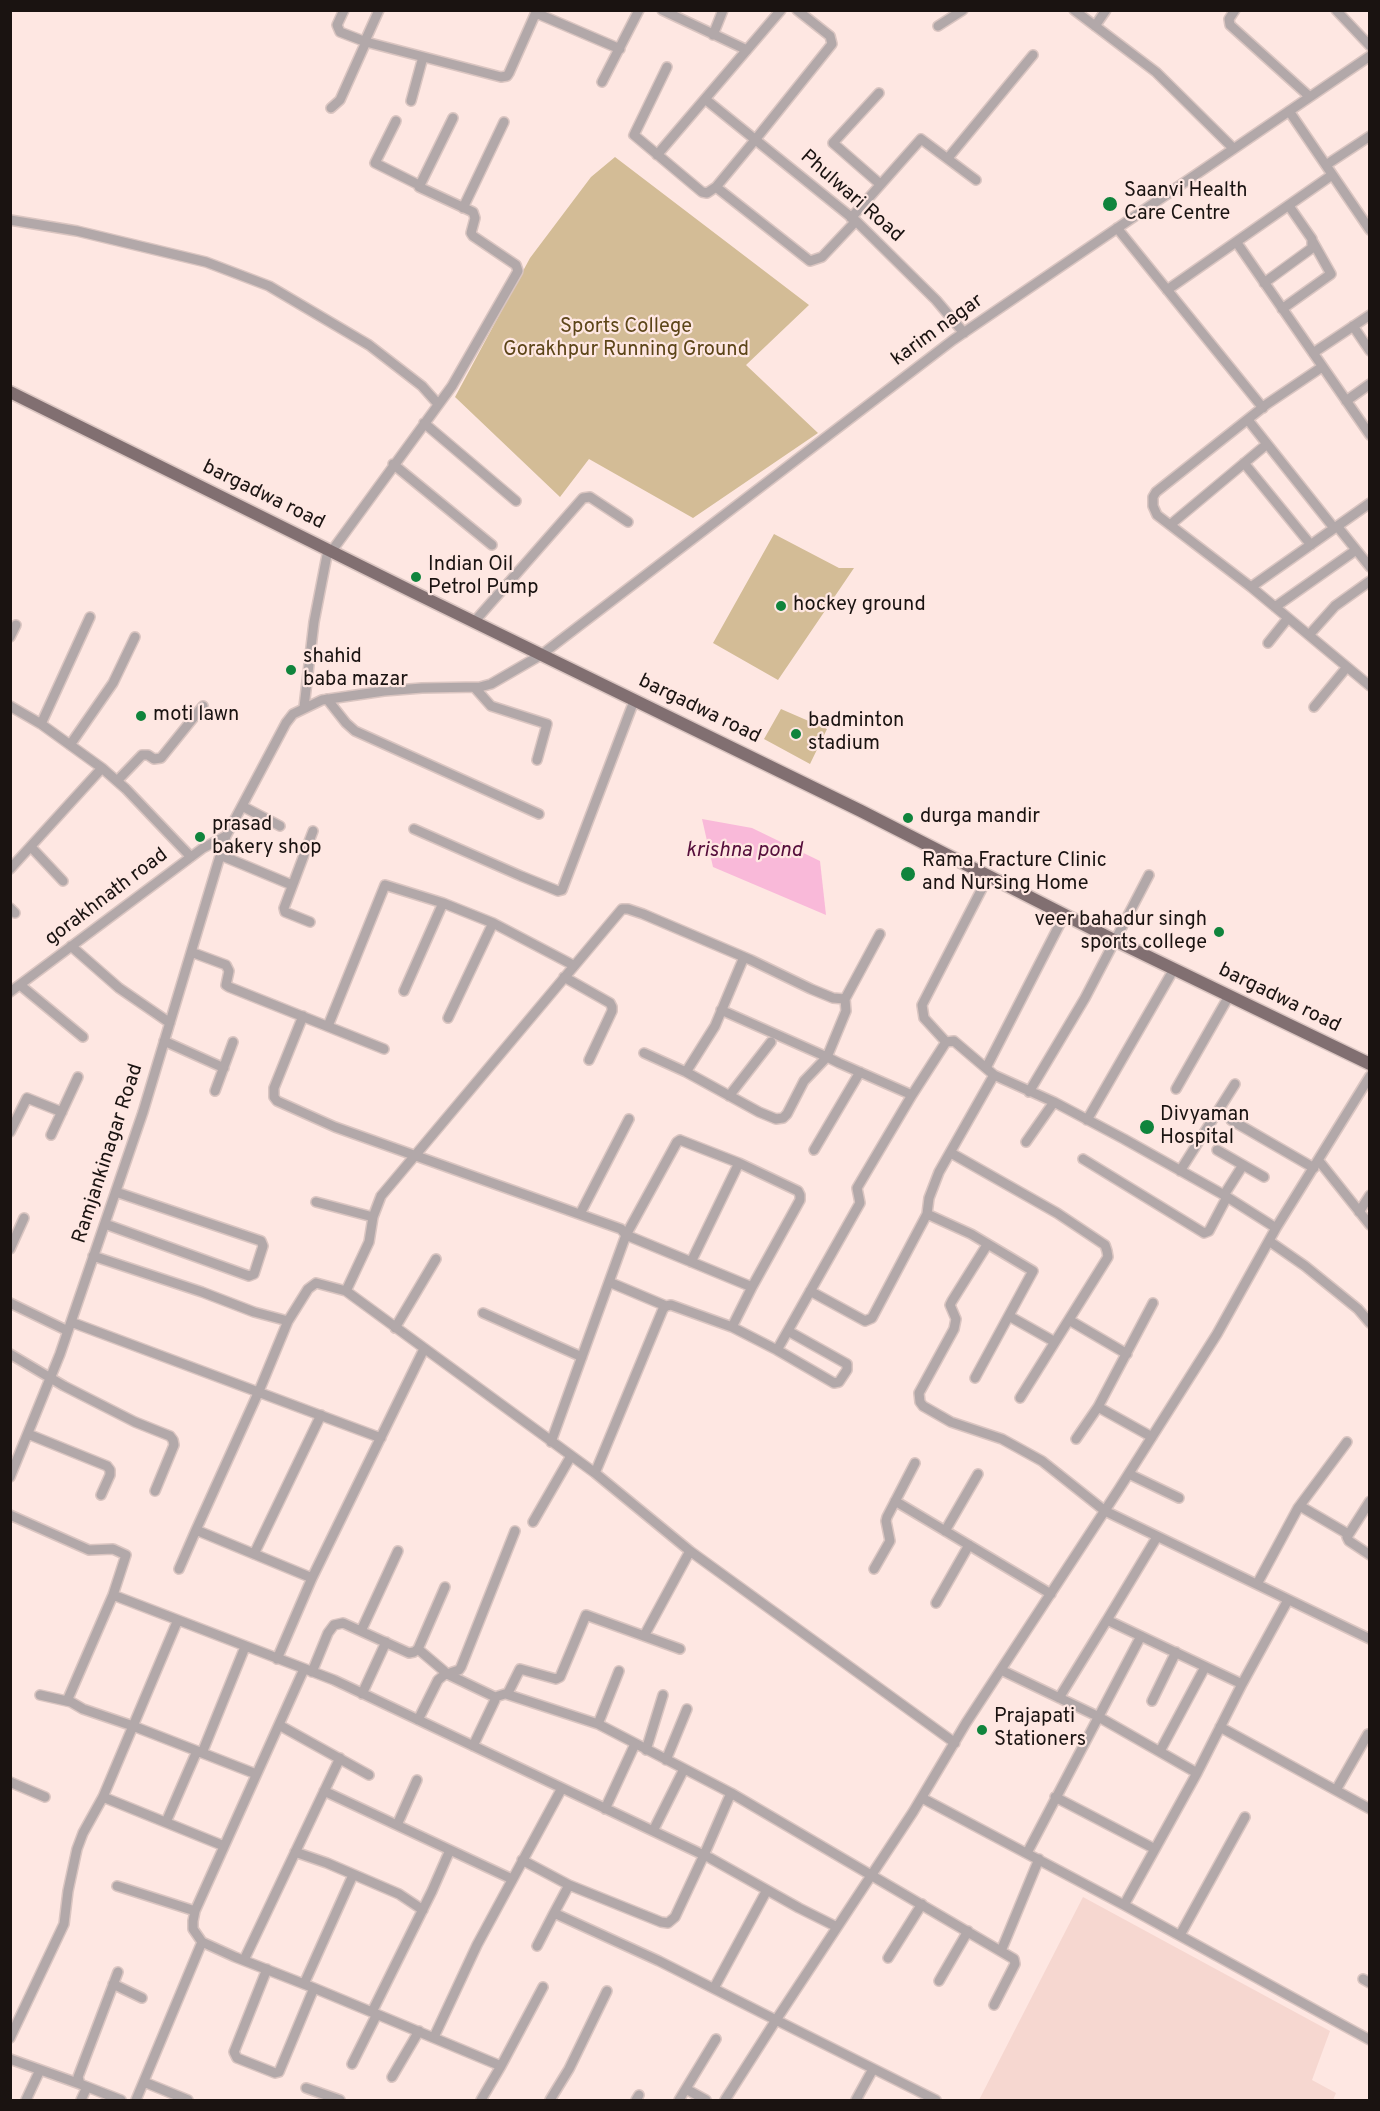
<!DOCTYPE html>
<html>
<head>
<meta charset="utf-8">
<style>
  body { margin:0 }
  #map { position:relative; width:1380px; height:2111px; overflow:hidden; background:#fee7e2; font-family:Overpass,sans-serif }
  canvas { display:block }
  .frame { position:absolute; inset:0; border:12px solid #1a1311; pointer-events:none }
</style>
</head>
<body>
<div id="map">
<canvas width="1380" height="2111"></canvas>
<div class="frame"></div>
</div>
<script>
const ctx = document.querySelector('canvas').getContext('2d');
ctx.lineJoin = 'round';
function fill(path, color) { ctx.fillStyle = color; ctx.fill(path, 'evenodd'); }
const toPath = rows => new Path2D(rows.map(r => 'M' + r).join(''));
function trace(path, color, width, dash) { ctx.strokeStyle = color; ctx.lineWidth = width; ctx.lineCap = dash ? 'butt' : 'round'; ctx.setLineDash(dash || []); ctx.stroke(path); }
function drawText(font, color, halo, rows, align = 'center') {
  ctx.font = font + ' Overpass,sans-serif'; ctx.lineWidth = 4.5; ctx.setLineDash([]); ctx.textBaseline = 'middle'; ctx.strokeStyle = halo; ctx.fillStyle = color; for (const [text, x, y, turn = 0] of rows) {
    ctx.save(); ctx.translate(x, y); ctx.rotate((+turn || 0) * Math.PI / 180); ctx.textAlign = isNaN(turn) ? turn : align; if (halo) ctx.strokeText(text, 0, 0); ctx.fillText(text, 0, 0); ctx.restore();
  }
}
fill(toPath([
  [1083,1897,1330,2031,1312,2080,1336,2093,1333,2100,979,2100]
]), '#f6d7d0');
fill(toPath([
  [615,157,809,305,746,365,818,433,693,518,589,459,560,497,455,397,530,258,591,177],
  [774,534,839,568,854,568,778,680,713,643],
  [781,709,827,729,810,764,764,739]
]), '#d3bc96');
fill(toPath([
  [702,819,752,828,820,861,826,915,713,867]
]), '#f9b9d9');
const minor = toPath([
  [344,10,337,25,340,32,366,42,501,77,507,76,509,73,537,10],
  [662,10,747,50],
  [1074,10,1156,72,1233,148],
  [1235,10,1229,19,1230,25,1310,97],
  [1336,10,1370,46],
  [536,13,620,49],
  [938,26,963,10],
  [1095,26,1106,10],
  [713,35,723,10],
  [365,41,379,10],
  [667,67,634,135,702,192,707,193,716,187,755,140,832,44,830,36,797,10],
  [602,82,639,10],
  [879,93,833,143,880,184],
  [705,99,856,221,936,300,964,333],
  [411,101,423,57],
  [331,108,340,100,366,42],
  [1289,111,1370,230],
  [396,121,375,163,419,185],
  [657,155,781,10],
  [948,158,1033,55],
  [1326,165,1370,136],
  [716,187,810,261,822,257,856,221],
  [463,208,504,122],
  [851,218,921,139,976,180],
  [10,220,77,231,206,262,269,286,369,345,422,386,438,404],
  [1117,228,1263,408],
  [1237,243,1370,435],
  [1264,283,1312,248,1312,239,1289,206],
  [1167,290,1332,175],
  [1282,309,1331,274,1313,242],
  [1353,326,1370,351],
  [1313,353,1370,315],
  [1322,367,1267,404,1156,492,1153,497,1153,506,1157,515,1251,587,1370,686],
  [1346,401,1370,384],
  [1248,420,1334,528],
  [424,423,516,501],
  [1244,463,1311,545],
  [393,464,492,545],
  [1170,525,1267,444],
  [1337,526,1370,567],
  [331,552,452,386,518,271,516,265,473,236,471,233,475,218,473,212,419,187,453,118],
  [1251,587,1370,503],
  [1275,607,1356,550],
  [474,622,583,498,590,497,628,522],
  [1309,635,1335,606,1370,581],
  [10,637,16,625],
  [1268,643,1288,618],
  [475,688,491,706,547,724,537,760],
  [327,699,346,723,355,731,539,814],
  [10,706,41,724,102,768,126,789,191,857],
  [304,707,314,622,328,550],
  [1314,707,1347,667],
  [41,724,90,617],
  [70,745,113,683,135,637],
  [117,781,142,755,148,755,154,759,161,758,203,706],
  [242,806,280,826],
  [414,829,521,876,558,891,562,890,634,701],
  [31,847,63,881],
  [220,855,292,885],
  [10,869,102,768],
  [10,908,15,913],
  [310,922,285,912,284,908,313,831],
  [71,946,119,988,170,1023],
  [191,952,226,965,229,971,226,985,229,987,384,1049],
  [564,977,610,1003,612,1007,612,1011,589,1060],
  [20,985,83,1037],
  [404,991,443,903],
  [10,992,203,848,226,836],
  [845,999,846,1011,827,1057,839,1063,912,1095,946,1042,954,1041,994,1075,1054,1102,1124,1139,1224,1195,1276,1228],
  [303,1016,274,1088,274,1097,277,1101,335,1127,621,1229,626,1235,551,1442],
  [448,1018,493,923],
  [328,1026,385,885,443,903,493,923,573,965],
  [164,1041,224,1068],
  [946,1042,924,1018,922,1005,989,875],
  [644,1053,686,1072,759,1112,776,1119,783,1118,787,1114,804,1081,827,1057,721,1010],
  [986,1068,1065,914],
  [686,1072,715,1026,744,957],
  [1176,1089,1229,996],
  [215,1091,233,1042],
  [1029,1092,1085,998,1149,875],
  [729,1096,771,1042],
  [1087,1120,1174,969],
  [1231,1120,1314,1168],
  [10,1132,27,1098,62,1112],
  [51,1135,78,1077],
  [680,1140,739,1163,798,1191,800,1195,800,1200,752,1287,626,1235,677,1142,680,1140],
  [1026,1142,1054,1102],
  [814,1150,860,1072],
  [1217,1150,1264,1177],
  [951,1153,1057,1213,1105,1245,1107,1251,1108,1257,1020,1398],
  [1083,1159,1204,1233,1209,1231,1227,1197],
  [1319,1161,1370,1225],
  [1180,1171,1235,1084],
  [1224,1195,1243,1165],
  [316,1202,373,1217,381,1196,622,909,628,909,643,914,751,960,811,989,833,998,845,999,880,934],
  [1359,1212,1370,1195],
  [580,1214,629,1119],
  [927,1214,971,1234,1033,1271,975,1378],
  [105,1224,249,1276,254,1274,263,1246,261,1241,116,1192],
  [1269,1241,1305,1266,1358,1309,1370,1323],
  [987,1245,952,1301,950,1305,956,1319,954,1329,919,1393,920,1402,923,1406,951,1422,1002,1439,1042,1461,1105,1511,1370,1639],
  [10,1249,24,1218],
  [93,1256,202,1292,254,1312,288,1321],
  [691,1262,739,1163],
  [609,1282,666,1306],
  [346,1291,369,1242,373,1217],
  [810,1291,865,1321,872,1318,927,1214,929,1198,939,1172,994,1075],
  [10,1303,68,1331],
  [483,1313,582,1357],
  [1009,1316,1055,1342],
  [1069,1320,1127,1354],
  [71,1322,381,1438],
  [732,1327,752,1287],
  [395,1328,436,1259],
  [777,1350,834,1383,839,1382,847,1370,847,1364,788,1331],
  [10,1354,64,1386,135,1422,170,1436,173,1440,174,1445,155,1491],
  [1098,1407,1152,1437],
  [28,1434,107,1466,110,1470,110,1475,101,1495],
  [1076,1439,1098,1407,1153,1303],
  [595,1473,663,1309,666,1306,671,1305,732,1327,777,1350,860,1203,857,1188,912,1095],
  [1129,1474,1179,1498],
  [10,1477,60,1354,143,1112,226,836,286,723,293,714,322,700,384,691,422,688,480,687,491,684,541,655,953,340,1370,56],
  [895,1501,1051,1594],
  [1370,1501,1347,1537,1349,1541,1370,1555],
  [1300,1506,1348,1534],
  [10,1515,89,1550,113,1549,126,1555,113,1595,67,1701],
  [533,1522,571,1456],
  [945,1531,978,1474],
  [254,1554,321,1415],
  [179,1569,196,1530],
  [874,1569,890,1541,886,1521,887,1517,915,1463],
  [312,1578,196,1530,259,1391,288,1321,308,1289,316,1283,346,1291,595,1473,690,1551,955,1743],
  [1257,1584,1298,1508,1347,1442],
  [113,1595,334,1680,710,1858,799,1908,837,1927],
  [936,1603,969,1545],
  [1107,1620,1157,1537],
  [361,1631,398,1551],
  [644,1636,690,1551],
  [418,1649,444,1671],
  [277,1659,312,1578,424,1349],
  [1001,1670,1097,1716,1197,1773],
  [312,1672,328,1633,334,1625,343,1623,409,1653,414,1652,418,1649,445,1587],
  [447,1674,495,1697,495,1700,473,1746],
  [1242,1684,1288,1600],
  [362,1694,386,1642],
  [506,1694,598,1724,731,1793,1014,1959,1015,1964,994,2005],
  [40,1695,71,1702,83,1709,133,1726,256,1774],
  [495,1697,508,1693,520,1669,556,1679,560,1677,586,1615,680,1649],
  [1059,1698,1107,1620,1242,1684,1197,1773,1124,1905],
  [1152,1701,1176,1652],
  [418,1720,438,1680,444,1675,459,1670,461,1667,515,1531],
  [598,1724,619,1671],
  [279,1725,369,1775],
  [1220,1727,1370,1809],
  [646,1750,663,1695],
  [1160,1751,1205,1667],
  [202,1753,245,1647],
  [666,1760,687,1709],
  [10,1782,45,1797],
  [1336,1790,1368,1734],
  [324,1791,512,1879],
  [103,1797,224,1846],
  [1055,1797,1155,1849],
  [922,1798,1124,1905,1370,2040],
  [605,1809,635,1744],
  [166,1822,197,1751],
  [397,1825,417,1780],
  [653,1831,684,1769],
  [295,1852,327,1863,399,1894,423,1910],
  [1027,1853,1141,1636],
  [522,1860,569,1885],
  [117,1886,195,1911],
  [554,1913,569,1885,661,1922,668,1923,675,1917,704,1855,731,1793],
  [1180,1935,1245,1817],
  [202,1942,235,1957,314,1988,501,2066,481,2100],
  [537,1946,554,1913,659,1961,776,2020,725,2100],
  [1001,1951,1039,1859],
  [888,1958,922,1904],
  [244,1960,340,1758],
  [267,1969,234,2052,237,2058,275,2073,279,2072,314,1988],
  [118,1972,78,2077,80,2084,121,2100],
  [1363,1979,1370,1983],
  [939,1981,968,1931],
  [113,1984,142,1998],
  [304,1984,353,1875],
  [714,1988,767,1890],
  [372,2012,432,1891,450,1850],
  [434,2037,477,1945,562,1788],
  [10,2038,64,1924,68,1891,77,1849,83,1833,103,1797,177,1622],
  [10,2059,80,2084],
  [352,2064,377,2014],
  [501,2066,543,1987],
  [392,2077,419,2031],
  [144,2082,188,2100],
  [306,2088,340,2100],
  [686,2089,706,2100],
  [26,2100,40,2070],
  [81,2100,87,2087],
  [136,2100,202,1942,193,1929,193,1921,195,1911,304,1669],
  [550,2100,569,2069,607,1991],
  [636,2100,639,2095],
  [679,2100,716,2039],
  [856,2100,873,2069],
  [936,2100,776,2020,913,1812,966,1723,1119,1489,1217,1334,1276,1228,1370,1076]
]);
const major = toPath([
  [10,392,413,592,861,811,1114,940,1370,1064]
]);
trace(minor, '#dac5c1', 12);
trace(major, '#dac5c1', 15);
trace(minor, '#b2a8a9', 9);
trace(major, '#816f71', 12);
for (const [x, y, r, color] of [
  [1110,204,8,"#10843c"],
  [416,577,6,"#10843c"],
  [781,606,6,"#10843c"],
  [291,670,6,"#10843c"],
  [141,716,6,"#10843c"],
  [796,734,6,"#10843c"],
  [908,818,6,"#10843c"],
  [200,837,6,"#10843c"],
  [908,874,8,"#10843c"],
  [1219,932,6,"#10843c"],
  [1147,1127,8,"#10843c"],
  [982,1730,6,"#10843c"]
]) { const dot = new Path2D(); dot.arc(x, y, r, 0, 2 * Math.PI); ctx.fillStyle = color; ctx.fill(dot); trace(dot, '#fee7e2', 2); }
drawText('20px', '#1a1311', '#fee7e2', [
  ["Saanvi Health",1124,192],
  ["Care Centre",1124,215],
  ["Indian Oil",428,566],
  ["Petrol Pump",428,589],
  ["hockey ground",793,606],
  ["shahid",303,658],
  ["baba mazar",303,681],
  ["moti lawn",153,716],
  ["badminton",808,722],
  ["stadium",808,745],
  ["durga mandir",920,818],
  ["prasad",212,826],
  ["bakery shop",212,849],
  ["Rama Fracture Clinic",922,862],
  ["and Nursing Home",922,885],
  ["veer bahadur singh",1207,921,"right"],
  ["sports college",1207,944,"right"],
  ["Divyaman",1160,1116],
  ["Hospital",1160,1139],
  ["Prajapati",994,1718],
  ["Stationers",994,1741]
], 'left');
drawText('20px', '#1a1311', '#fee7e2', [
  ["Phulwari Road",851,197,41],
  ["karim nagar",938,331,-36],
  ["bargadwa road",263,496,26],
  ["bargadwa road",699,710,26],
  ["gorakhnath road",107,898,-37],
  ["bargadwa road",1279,999,26],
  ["Ramjankinagar Road",109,1154,-72]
]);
drawText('20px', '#5c4518', '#fee7e2', [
  ["Sports College",626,328],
  ["Gorakhpur Running Ground",626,351]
]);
drawText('italic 21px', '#560f3c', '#fee7e2', [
  ["krishna pond",744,852]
]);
</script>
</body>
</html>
